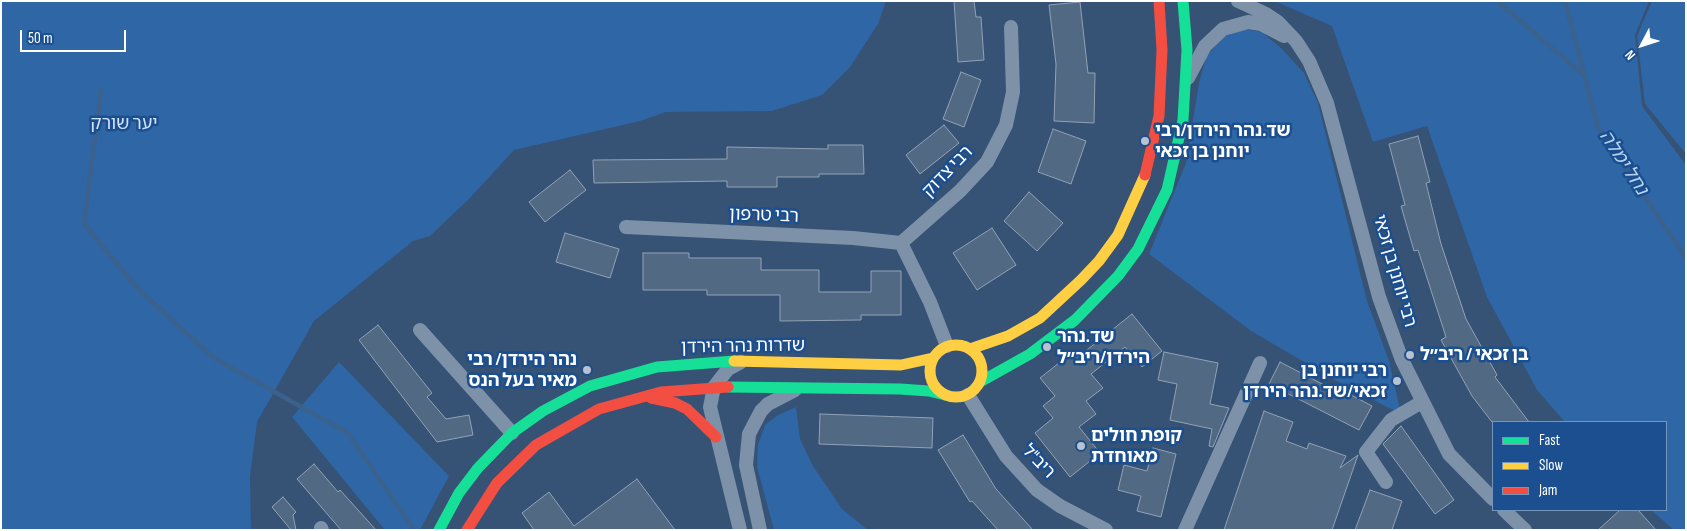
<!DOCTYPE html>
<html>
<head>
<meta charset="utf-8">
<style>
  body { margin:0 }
  #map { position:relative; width:1687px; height:531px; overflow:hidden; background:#365274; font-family:"Sofia Sans Condensed",sans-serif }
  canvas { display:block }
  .frame { position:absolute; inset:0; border:2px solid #fff; pointer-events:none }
  .legend { position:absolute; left:1492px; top:421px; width:175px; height:90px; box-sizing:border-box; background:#1b4f8f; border:1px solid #7695bc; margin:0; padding:6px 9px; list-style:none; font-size:15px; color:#fff }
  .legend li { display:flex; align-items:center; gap:10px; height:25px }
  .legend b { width:25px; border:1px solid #7695bc }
  .north { position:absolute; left:1617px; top:20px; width:50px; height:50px; -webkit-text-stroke:4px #1b4f8f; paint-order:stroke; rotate:230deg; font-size:14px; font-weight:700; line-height:20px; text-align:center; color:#fff }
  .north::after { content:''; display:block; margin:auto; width:18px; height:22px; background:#fff; clip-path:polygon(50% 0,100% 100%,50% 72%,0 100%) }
  .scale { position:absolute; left:20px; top:30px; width:106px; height:22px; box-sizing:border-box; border:2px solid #fff; border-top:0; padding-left:6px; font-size:15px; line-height:18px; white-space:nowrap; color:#fff; -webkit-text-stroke:4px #1b4f8f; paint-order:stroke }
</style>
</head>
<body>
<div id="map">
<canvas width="1687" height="531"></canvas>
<div class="frame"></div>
<ul class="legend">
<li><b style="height:6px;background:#16e098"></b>Fast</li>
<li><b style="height:6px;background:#ffcf43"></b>Slow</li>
<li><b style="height:6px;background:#f24e42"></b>Jam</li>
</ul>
<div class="north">N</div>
<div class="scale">50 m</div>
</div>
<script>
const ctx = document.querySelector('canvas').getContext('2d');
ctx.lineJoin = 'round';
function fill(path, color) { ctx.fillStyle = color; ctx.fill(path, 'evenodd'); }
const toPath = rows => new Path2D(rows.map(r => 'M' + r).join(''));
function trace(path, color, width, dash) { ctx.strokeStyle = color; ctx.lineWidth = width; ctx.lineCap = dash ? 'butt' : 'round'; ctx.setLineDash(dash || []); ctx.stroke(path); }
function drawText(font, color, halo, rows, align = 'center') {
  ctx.font = font + ' "Sofia Sans Condensed","Noto Sans Hebrew",sans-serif'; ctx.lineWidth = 5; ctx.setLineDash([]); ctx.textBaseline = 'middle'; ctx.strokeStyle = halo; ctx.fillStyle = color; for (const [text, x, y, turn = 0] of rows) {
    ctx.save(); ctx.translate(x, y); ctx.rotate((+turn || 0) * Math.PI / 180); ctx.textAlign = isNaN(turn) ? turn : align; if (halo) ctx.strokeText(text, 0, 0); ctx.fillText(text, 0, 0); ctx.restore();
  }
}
fill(toPath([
  [1,1,886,1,878,24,850,67,822,95,772,111,666,112,640,121,514,150,469,199,430,236,413,241,314,321,257,422,250,477,251,530,1,530],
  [1274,1,1649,1,1635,35,1642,106,1686,165,1686,530,1674,530,1651,510,1666,510,1666,422,1565,422,1537,390,1487,297,1427,126,1373,142,1332,26],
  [1652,1,1686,1,1686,154,1645,104,1637,36],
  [1243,29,1262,32,1282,49,1304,73,1318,103,1367,301,1389,361,1401,414,1342,384,1251,331,1149,254,1186,163,1199,83,1206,58,1221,38],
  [339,362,449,476,420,530,385,530,292,417],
  [796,407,800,439,813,466,842,509,868,530,774,530,757,467,758,445,765,425,778,415]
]), '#2f66a5');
trace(toPath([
  [1497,1,1585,76],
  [1565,1,1598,127,1686,258],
  [101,90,84,224,139,290,214,358,348,433,414,530]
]), '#3b618d', 4.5);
const building = toPath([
  [954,1,974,1,976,17,981,17,984,60,958,62,954,1],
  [1080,2,1088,73,1095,73,1094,123,1054,121,1056,64,1049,5,1080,2],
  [961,72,981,80,964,127,943,119,961,72],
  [944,125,959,143,920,174,906,155,944,125],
  [1053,129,1086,141,1071,184,1038,172,1053,129],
  [1418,136,1430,182,1426,183,1441,244,1466,319,1497,375,1495,377,1529,422,1492,422,1472,396,1441,340,1446,337,1418,250,1414,251,1401,206,1405,205,1389,144,1418,136],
  [828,145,863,145,864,174,819,174,819,177,777,177,777,187,727,187,727,181,594,183,593,160,727,159,727,147,828,149,828,145],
  [570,170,586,190,545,222,529,202,570,170],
  [1029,192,1063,223,1037,251,1004,221,1029,192],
  [992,228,1016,265,977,290,953,253,992,228],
  [565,233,619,249,610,278,556,262,565,233],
  [643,253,689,253,689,258,761,258,761,270,819,270,819,292,871,292,871,271,901,271,901,315,861,315,861,320,780,321,780,295,707,295,707,290,643,290,643,253],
  [1132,314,1162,351,1142,367,1125,347,1091,374,1103,388,1086,401,1096,414,1079,427,1100,453,1070,477,1035,433,1053,418,1043,406,1055,396,1040,378,1074,351,1078,357,1132,314],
  [378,325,432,393,427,397,446,419,469,415,473,435,437,442,359,340,378,325],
  [1164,352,1218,363,1210,404,1229,408,1213,447,1209,446,1212,429,1170,420,1177,384,1158,380,1164,352],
  [1280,362,1330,388,1332,385,1372,406,1359,430,1269,384,1280,362],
  [1264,411,1293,422,1286,441,1307,449,1309,443,1346,456,1340,468,1358,455,1332,530,1224,530,1264,411],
  [820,414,933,418,932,448,819,444,820,414],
  [1401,426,1454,500,1435,514,1383,444,1401,426],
  [963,435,996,489,1033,530,998,530,972,501,970,502,938,450,963,435],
  [1153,448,1176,454,1161,517,1137,511,1141,496,1118,490,1124,465,1147,471,1153,448],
  [314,464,338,492,340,490,376,530,341,530,297,479,314,464],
  [637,479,675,530,534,530,522,513,549,492,574,526,637,479],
  [1370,490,1402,501,1392,530,1355,530,1370,490],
  [283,497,296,512,293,515,296,530,291,530,272,507,283,497],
  [1620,510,1638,510,1656,530,1598,530,1620,510]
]);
fill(building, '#526984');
trace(building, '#92a2b6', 1);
trace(toPath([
  [1238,1,1266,14,1278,22,1296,41,1309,61,1327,103,1379,297,1402,360,1449,454,1493,499],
  [1188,78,1205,46,1223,29,1248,22,1261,24,1284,36],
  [626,227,853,238,901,243],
  [901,243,960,191,987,162,1006,125,1013,92,1011,27],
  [901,243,930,302,947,346],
  [420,330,512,433],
  [968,395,1006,456,1037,490,1060,506,1106,530],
  [1386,482,1366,452,1391,420,1422,402],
  [1504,510,1525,530],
  [321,528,322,530],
  [740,530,710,407,714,387,728,369,741,362],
  [760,530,746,465,749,434,761,411,768,404,795,390],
  [1185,530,1260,363]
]), '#7d92a8', 14);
trace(toPath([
  [980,382,1030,354,1075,320,1118,276,1138,249,1167,190,1183,120,1187,50,1183,1],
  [728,387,900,389,929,391,945,395],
  [439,530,459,493,478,468,512,433,543,411,590,386,657,367,734,361]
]), '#16e098', 11);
trace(toPath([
  '930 371a26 26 0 1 1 52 0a26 26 0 1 1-52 0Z',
  [970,349,1008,336,1040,318,1081,280,1099,261,1118,235,1145,175],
  [734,361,901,365,933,358]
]), '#ffcf43', 11);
trace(toPath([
  [1145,175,1159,116,1162,50,1159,1],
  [651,398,675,403,687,409,716,437],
  [467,530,497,483,536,445,599,409,661,392,728,387]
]), '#f24e42', 11);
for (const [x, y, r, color] of [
  [1145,141,5,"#b9c2ce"],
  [1047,347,5,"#b9c2ce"],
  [1410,355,5,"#b9c2ce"],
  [587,370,5,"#b9c2ce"],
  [1397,381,5,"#b9c2ce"],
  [1081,446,5,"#b9c2ce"]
]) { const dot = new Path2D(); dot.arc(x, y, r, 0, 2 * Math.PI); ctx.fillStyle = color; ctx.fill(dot); trace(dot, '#1b4f8f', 2); }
drawText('18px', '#cfe3fa', '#1b4f8f', [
  ["יער שורק",124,124]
]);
drawText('bold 18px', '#fff', '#1b4f8f', [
  ["שד.נהר הירדן/רבי",1155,131],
  ["יוחנן בן זכאי",1155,152],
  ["שד.נהר",1057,337],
  ["הירדן/ריב״ל",1057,358],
  ["בן זכאי / ריב״ל",1420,355],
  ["נהר הירדן/ רבי",577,360,"right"],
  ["מאיר בעל הנס",577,381,"right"],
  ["רבי יוחנן בן",1387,371,"right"],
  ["זכאי/שד.נהר הירדן",1387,392,"right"],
  ["קופת חולים",1091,436],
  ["מאוחדת",1091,457]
], 'left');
drawText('18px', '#fff', '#1b4f8f', [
  ["רבי צדוק",948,172,-46],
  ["רבי טרפון",764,216,2],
  ["רבי יוחנן בן זכאי",1394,271,74],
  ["שדרות נהר הירדן",743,347,-1],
  ["ריב\"ל",1038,462,46]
]);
drawText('italic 19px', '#b5d3f5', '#1b4f8f', [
  ["נחל ימלה",1623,163,57]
]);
</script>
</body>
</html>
